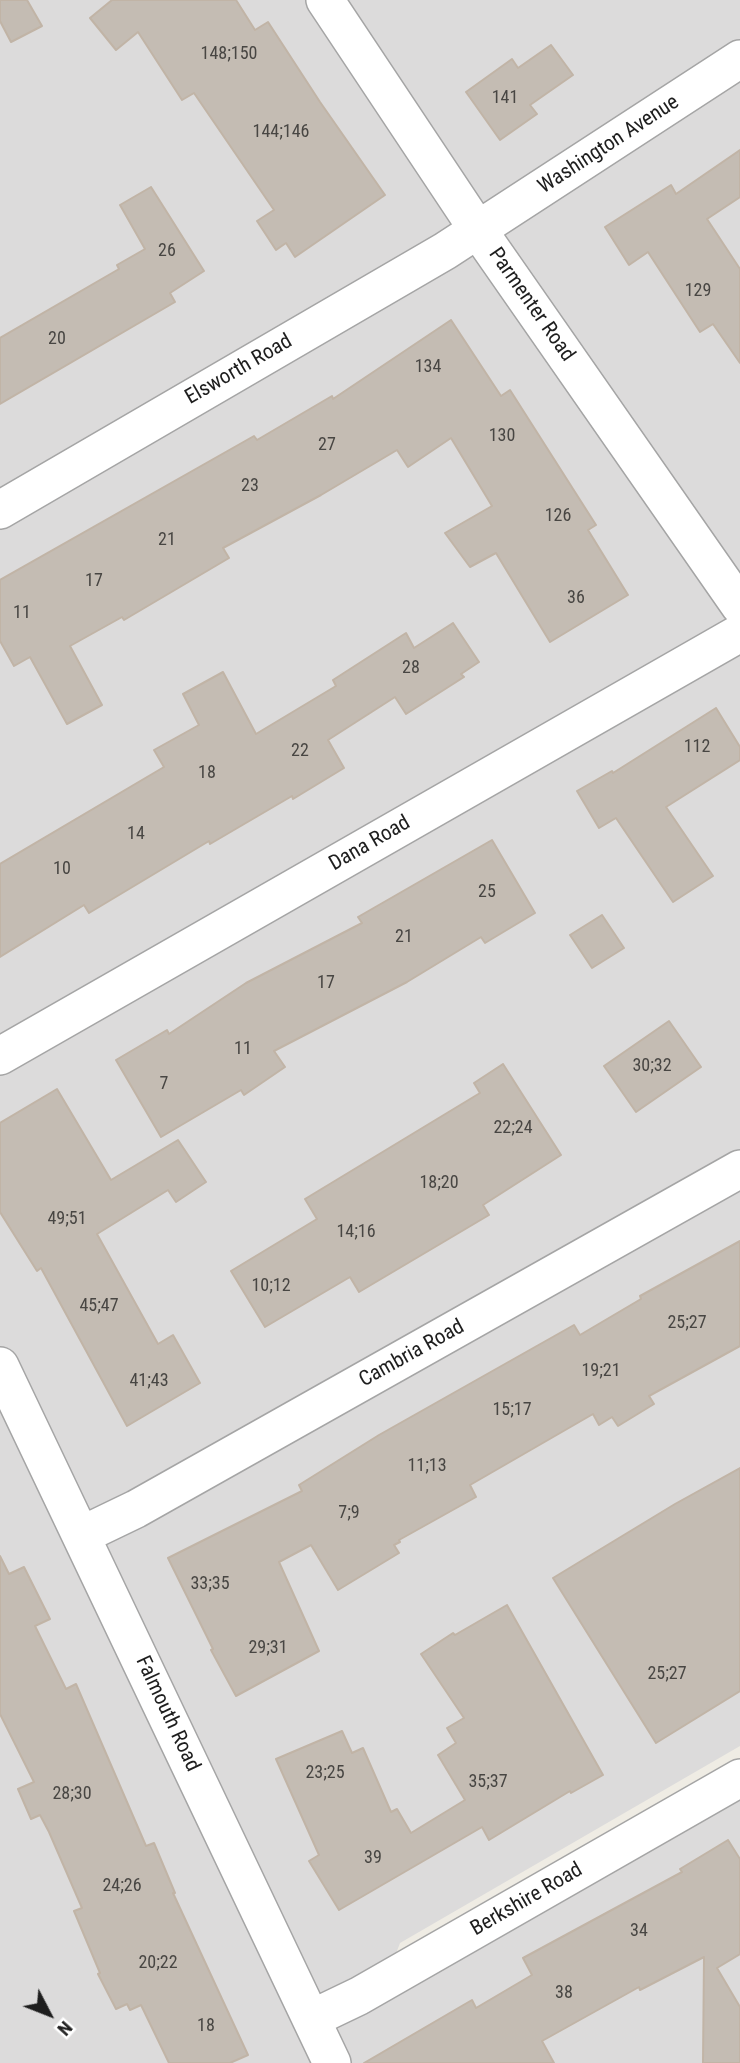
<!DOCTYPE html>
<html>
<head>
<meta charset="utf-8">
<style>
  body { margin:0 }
  #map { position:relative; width:740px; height:2063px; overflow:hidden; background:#efece4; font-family:"Roboto Condensed",sans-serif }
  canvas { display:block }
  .north { position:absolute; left:14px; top:1979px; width:70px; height:70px; -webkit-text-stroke:5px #fff; paint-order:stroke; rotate:132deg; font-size:19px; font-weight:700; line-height:28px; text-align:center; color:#1e1e1e }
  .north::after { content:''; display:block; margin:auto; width:24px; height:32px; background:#1e1e1e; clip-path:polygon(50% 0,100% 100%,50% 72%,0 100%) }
</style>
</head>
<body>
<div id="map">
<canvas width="740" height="2063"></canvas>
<div class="north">N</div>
</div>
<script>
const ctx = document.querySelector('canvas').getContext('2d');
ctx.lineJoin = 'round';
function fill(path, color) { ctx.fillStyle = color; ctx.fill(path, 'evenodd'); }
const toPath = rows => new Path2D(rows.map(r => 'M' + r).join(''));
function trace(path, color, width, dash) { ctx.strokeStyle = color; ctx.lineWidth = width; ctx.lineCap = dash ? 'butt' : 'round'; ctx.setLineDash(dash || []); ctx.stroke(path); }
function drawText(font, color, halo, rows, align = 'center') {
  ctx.font = font + ' "Roboto Condensed",sans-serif'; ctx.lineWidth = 5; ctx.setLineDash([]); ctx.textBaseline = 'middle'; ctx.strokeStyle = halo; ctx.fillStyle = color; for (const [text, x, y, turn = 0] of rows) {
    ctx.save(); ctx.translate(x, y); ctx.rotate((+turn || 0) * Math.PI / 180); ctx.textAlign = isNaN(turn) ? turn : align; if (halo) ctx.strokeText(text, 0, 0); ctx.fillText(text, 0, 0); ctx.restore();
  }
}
fill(toPath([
  [0,0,740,0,740,1746,400,1943,375,2009,740,1798,740,2063,0,2063]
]), '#dcdbdb');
const building = toPath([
  [0,0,27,0,42,26,11,42,0,21,0,0],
  [112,0,236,0,255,30,268,22,320,102,385,195,295,257,286,243,276,250,257,221,274,210,194,93,182,100,138,32,116,50,90,18,112,0],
  [551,45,573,75,530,105,537,114,500,140,466,92,512,59,518,68,551,45],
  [740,150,740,197,707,219,740,269,740,363,713,324,700,332,648,252,629,265,605,227,671,185,676,194,740,150],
  [151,187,204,271,170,293,175,302,0,404,0,338,119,269,117,265,145,249,120,205,151,187],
  [451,320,501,396,510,390,596,525,588,530,628,595,550,642,496,553,470,567,445,533,492,506,451,438,408,467,397,450,321,495,223,548,229,558,124,620,122,617,70,646,102,705,67,724,30,657,14,666,0,641,0,580,254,436,257,440,332,396,333,399,451,320],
  [453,623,479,662,461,674,464,677,406,714,395,697,328,740,344,768,293,799,292,796,210,844,209,841,89,913,84,905,0,957,0,864,164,767,154,750,199,725,183,694,223,672,256,734,336,686,333,680,406,633,414,648,453,623],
  [716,708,740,747,740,760,666,807,713,876,673,902,616,818,599,828,577,791,612,771,613,773,716,708],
  [492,840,535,913,485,943,481,937,407,982,274,1051,285,1067,244,1095,241,1090,161,1137,116,1060,167,1030,169,1034,246,983,362,923,358,917,492,840],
  [602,915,624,948,592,968,570,935,602,915],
  [669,1021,701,1067,636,1112,604,1066,669,1021],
  [503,1064,561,1155,483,1205,489,1215,359,1292,350,1277,265,1327,231,1271,317,1219,305,1199,480,1093,474,1083,503,1064],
  [57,1089,111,1180,178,1140,206,1182,176,1202,168,1190,97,1234,158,1344,173,1335,200,1383,127,1426,41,1268,37,1271,0,1212,0,1123,57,1089],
  [740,1241,740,1346,649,1396,654,1404,618,1426,612,1417,599,1425,593,1414,470,1485,476,1497,399,1540,400,1542,394,1545,399,1553,338,1590,311,1545,279,1562,319,1651,236,1696,211,1650,213,1649,168,1558,302,1491,299,1485,379,1435,574,1325,580,1335,641,1299,640,1296,740,1241],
  [740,1468,740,1691,656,1743,553,1578,675,1504,740,1468],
  [0,1556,9,1574,24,1567,50,1619,35,1626,66,1689,76,1684,146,1846,154,1843,175,1893,173,1893,248,2055,230,2063,169,2063,141,2005,130,2010,127,2004,116,2009,98,1974,100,1973,74,1911,82,1908,49,1832,40,1815,31,1819,18,1789,34,1782,0,1714,0,1556],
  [507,1605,603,1775,571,1793,570,1791,489,1840,482,1827,339,1910,309,1861,319,1855,276,1759,342,1731,352,1753,363,1748,391,1812,397,1809,411,1833,465,1800,438,1755,456,1743,447,1728,464,1718,421,1654,453,1633,455,1635,507,1605],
  [728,1840,740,1859,740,1954,717,1968,740,2007,740,2063,703,2063,704,1957,640,1990,639,1987,542,2041,554,2063,364,2063,472,2000,476,2008,532,1975,523,1958,682,1872,680,1869,728,1840]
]);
fill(building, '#c4bcb3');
trace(building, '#c1b4a6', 2);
const street = toPath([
  [325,0,478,230,740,606],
  [0,510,445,251,740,59],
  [0,1056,740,633],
  [0,1366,332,2063],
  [82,1535,136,1509,740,1169],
  [311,2019,359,1996,740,1778]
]);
trace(street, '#a5a5a5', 40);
trace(street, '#fff', 37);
drawText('18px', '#484643', null, [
  ["148;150",229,54],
  ["141",505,98],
  ["144;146",281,132],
  ["26",167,251],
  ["129",698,291],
  ["20",57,339],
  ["134",428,367],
  ["130",502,436],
  ["27",327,445],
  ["23",250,486],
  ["126",558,516],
  ["21",167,540],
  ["17",94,581],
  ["36",576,598],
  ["11",22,613],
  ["28",411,668],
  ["112",697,747],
  ["22",300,751],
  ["18",207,773],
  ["14",136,834],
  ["10",62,869],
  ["25",487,892],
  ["21",404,937],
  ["17",326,983],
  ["11",243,1049],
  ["30;32",652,1066],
  ["7",164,1084],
  ["22;24",513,1128],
  ["18;20",439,1183],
  ["49;51",67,1219],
  ["14;16",356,1232],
  ["10;12",271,1286],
  ["45;47",99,1306],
  ["25;27",687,1323],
  ["19;21",601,1371],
  ["41;43",149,1381],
  ["15;17",512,1410],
  ["11;13",427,1466],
  ["7;9",349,1513],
  ["33;35",210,1584],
  ["29;31",268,1648],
  ["25;27",667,1674],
  ["23;25",325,1773],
  ["35;37",488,1782],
  ["28;30",72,1794],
  ["39",373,1858],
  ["24;26",122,1886],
  ["34",639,1931],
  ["20;22",158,1963],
  ["38",564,1993],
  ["18",206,2026]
]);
drawText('21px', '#1e1e1e', '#fff', [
  ["Washington Avenue",609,145,-33],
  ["Parmenter Road",531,305,55],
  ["Elsworth Road",239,370,-30],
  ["Dana Road",370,844,-30],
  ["Cambria Road",412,1354,-29],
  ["Falmouth Road",167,1714,65],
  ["Berkshire Road",527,1900,-30]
]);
</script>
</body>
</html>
